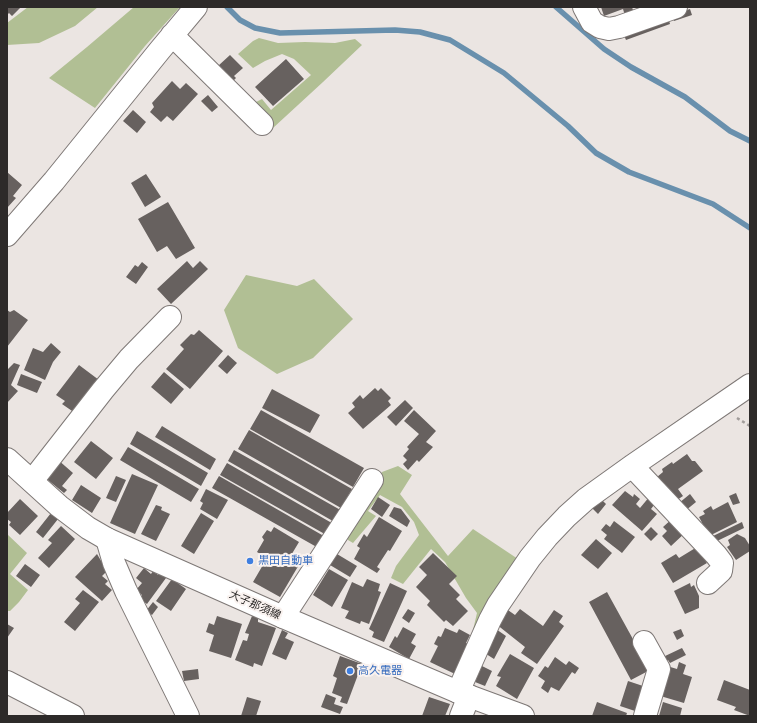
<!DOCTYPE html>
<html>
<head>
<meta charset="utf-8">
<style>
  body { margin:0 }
  #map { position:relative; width:757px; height:723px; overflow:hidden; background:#ebe5e2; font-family:Mulish,sans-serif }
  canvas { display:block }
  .frame { position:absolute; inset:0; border:8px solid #2d2a29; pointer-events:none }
</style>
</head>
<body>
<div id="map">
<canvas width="757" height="723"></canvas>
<div class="frame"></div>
</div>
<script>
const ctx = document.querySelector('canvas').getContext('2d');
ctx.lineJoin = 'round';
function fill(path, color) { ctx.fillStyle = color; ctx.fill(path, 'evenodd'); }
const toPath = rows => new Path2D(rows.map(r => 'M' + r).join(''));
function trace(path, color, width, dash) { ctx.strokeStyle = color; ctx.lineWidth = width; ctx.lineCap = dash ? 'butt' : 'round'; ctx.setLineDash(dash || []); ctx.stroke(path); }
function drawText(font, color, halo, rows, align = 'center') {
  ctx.font = font + ' Mulish,"Noto Sans JP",sans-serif'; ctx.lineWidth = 4; ctx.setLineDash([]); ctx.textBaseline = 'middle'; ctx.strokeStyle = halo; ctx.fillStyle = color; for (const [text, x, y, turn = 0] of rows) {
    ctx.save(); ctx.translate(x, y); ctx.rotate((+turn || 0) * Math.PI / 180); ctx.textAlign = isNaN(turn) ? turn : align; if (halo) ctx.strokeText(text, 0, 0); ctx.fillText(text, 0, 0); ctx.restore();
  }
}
fill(toPath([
  [28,7,98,7,75,26,39,43,7,45,7,23],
  [134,7,180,7,145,46,95,108,49,78,87,47],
  [259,38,278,43,305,42,335,43,355,39,362,45,323,82,273,128,254,108,254,103,262,99,271,110,311,75,294,59,282,54,265,61,253,68,238,54,253,41],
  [246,275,297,286,314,279,353,319,313,358,277,374,238,348,224,310],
  [398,466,412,475,400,494,448,556,473,529,518,559,478,637,473,630,477,613,466,598,445,562,431,549,403,584,391,578,396,566,419,535,414,522,402,507,380,495,368,511,376,516,353,543,348,540,344,534,382,472],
  [7,534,27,553,10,574,28,590,19,602,10,611,7,611]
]), '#b1bf94');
trace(toPath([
  [227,7,240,20,255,28,280,33,395,30,420,32,450,40,504,73,568,126,596,153,629,172,713,204,750,228],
  [556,7,604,49,631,67,685,97,730,131,750,141]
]), '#6990ad', 5.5);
fill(toPath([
  [7,7,21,7,12,16,9,13,7,15],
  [601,7,632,7,635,16,626,19,623,9,604,16],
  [690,9,692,15,674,21,672,16],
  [668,17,670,24,626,40,623,33],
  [230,55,243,68,234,76,236,78,233,81,218,66],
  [286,59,304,79,273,106,255,87],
  [172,81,180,89,186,83,198,94,173,121,167,116,161,122,150,112,154,107,152,103],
  [208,95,218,107,212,112,201,101],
  [133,110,146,122,137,133,123,121],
  [7,172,22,185,13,196,16,198,7,208],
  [146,174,161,197,145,207,131,183],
  [168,202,195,248,176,259,167,246,157,252,138,219],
  [187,261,193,268,200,261,208,269,171,304,157,289],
  [142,262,148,267,136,284,126,277,135,265,138,267],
  [7,310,10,312,14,310,28,320,7,347],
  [199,330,223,351,190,389,166,369,184,349,180,345,191,334,194,335],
  [51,343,61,352,53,362,45,380,24,370,33,348,43,352],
  [228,355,237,363,227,374,218,366],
  [14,363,20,365,11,385,18,391,7,403,7,370],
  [79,365,99,380,75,413,62,404,65,401,56,395],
  [164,372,184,389,171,404,151,387],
  [21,374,42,382,37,393,17,385],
  [375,388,378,391,381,388,391,398,388,401,391,405,363,429,348,413,355,407,352,403,360,395,363,399],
  [272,389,320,415,310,433,262,408],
  [405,400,413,408,396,426,387,417],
  [261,410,364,468,353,487,250,429],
  [414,410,436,431,426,442,433,447,419,462,417,460,408,470,403,464,407,460,403,456,409,449,407,447,419,434,404,421],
  [162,426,216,459,210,470,155,437],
  [249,430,352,489,341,508,238,449],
  [137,431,208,473,201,486,130,444],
  [91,441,113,458,96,479,74,462],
  [128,447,199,489,191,502,120,460],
  [234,450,344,512,338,524,228,461],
  [687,454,692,461,695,461,703,471,678,489,683,496,674,502,657,477,663,472,662,469,672,462,673,464],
  [57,459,73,473,62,486,67,490,64,493,43,476],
  [227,463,337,526,330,537,220,475],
  [132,474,158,485,135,534,110,523],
  [116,476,126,480,116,502,106,498],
  [219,476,329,539,322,550,212,488],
  [81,485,101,498,92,513,72,500],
  [206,489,228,500,217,519,200,509,203,503,200,501],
  [625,491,633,497,634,494,640,499,636,504,640,508,650,496,657,501,651,509,657,514,642,531,612,505],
  [736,493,740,503,733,505,729,496],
  [690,494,696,502,685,511,679,503],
  [378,497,390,505,382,517,371,509],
  [599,497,606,504,598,514,590,506],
  [20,499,38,516,20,535,9,525,11,522,7,519,7,513],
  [728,502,737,522,709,536,699,517,705,514,703,511,711,506,713,510],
  [156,505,162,507,161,510,170,514,156,541,141,534],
  [394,507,401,509,410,521,407,527,389,516],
  [51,513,58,519,43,538,36,532],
  [201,513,214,521,194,554,181,546],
  [379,517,402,531,390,551,388,550,377,567,380,569,377,573,354,559,360,548,357,546,364,534,367,537],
  [673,518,686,532,671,546,662,536,667,531,663,527],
  [614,521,635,537,622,553,604,539,607,535,601,530,606,524,610,527],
  [742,522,744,528,715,542,713,536],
  [61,526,75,539,49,568,38,558,52,543,48,540],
  [274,527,299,542,290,557,300,563,280,597,253,582,267,558,257,552,264,540,262,537,267,530,271,532],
  [651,527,658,534,651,541,644,534],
  [737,534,745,538,750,546,750,551,736,560,727,547,730,545,728,540],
  [596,539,612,553,598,569,581,555],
  [697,547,707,563,673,583,661,563,676,554,679,558],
  [433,553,457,576,449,584,460,595,456,599,468,611,453,626,446,620,444,622,427,605,430,601,416,587,427,575,419,567],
  [97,554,107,571,102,576,108,581,105,584,112,590,102,601,75,577],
  [337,554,357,566,350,577,330,565],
  [25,564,40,575,31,587,16,576],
  [144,568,151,574,153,571,158,575,161,574,166,578,147,604,140,599,142,595,136,590,142,583,136,578],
  [329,569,348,580,332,607,313,595],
  [172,579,186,589,171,611,156,601],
  [367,579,380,584,378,591,381,592,369,624,361,621,360,624,345,618,349,611,341,608,352,582,363,587],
  [390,583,407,591,384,642,372,637,374,632,369,629],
  [690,583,691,587,694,585,699,596,699,608,685,614,674,591],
  [83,590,99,602,75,631,64,622,80,603,75,599],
  [607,592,650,670,631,680,589,602],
  [153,602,158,607,152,615,146,611],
  [505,608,515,615,520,609,543,626,554,610,563,616,559,622,564,626,537,664,521,653,525,647,496,624],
  [408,609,415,613,409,623,402,618],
  [217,616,242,624,231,658,209,651,214,635,206,632,209,623,214,625],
  [252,616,258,618,258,622,276,628,262,666,254,663,253,667,235,660,243,640,247,641,249,634,245,633],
  [7,624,14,628,7,638],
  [403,627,416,634,411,643,416,646,409,659,389,647,395,636,397,638],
  [493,627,506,636,494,659,483,652],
  [445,628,457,633,459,629,470,635,466,643,469,644,455,674,430,662,438,646,434,644,438,636,441,637],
  [681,629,684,636,677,640,673,632],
  [282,630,288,633,285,638,294,642,286,660,272,654],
  [682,648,686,655,670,663,668,660,665,660,663,657],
  [510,654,534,668,517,699,496,686,501,677,497,676],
  [340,656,362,664,347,704,340,702,342,697,332,693,337,678,333,676],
  [555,657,566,665,569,661,579,668,575,674,572,672,559,691,551,687,548,693,541,688,545,681,538,676,545,666,548,668],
  [679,662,686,665,683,674,692,677,684,703,657,695,667,666,677,669],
  [482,666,492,671,485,686,475,682],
  [198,669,199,679,184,681,182,671],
  [724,680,750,690,750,716,734,710,736,707,717,700],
  [628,681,643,686,635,711,620,706],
  [326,694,336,698,334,704,343,707,340,714,321,707],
  [247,697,261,701,256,716,241,716],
  [429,697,450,704,445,716,422,716],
  [597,702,627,713,626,716,592,716],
  [663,702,682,708,680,716,659,716]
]), '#67615f');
const minor = toPath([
  [584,7,592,22,600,27,609,29,619,27,676,7],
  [172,35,262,124],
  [7,235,54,181,160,50,196,7],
  [632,466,716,555,722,563,721,571,708,583],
  [32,481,103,390,129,359,170,317],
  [107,539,114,563,126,591,188,716],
  [283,617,372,480],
  [644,642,659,669,645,716],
  [7,682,73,716],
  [458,692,490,620,498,605,530,558,547,537,567,516,586,499,632,466,750,385],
  [461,716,469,696]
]);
const major = toPath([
  [7,459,59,506,88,528,107,539,283,617,458,692,523,716]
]);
trace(minor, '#7e7876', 24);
trace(major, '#7e7876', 24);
trace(toPath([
  [737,418,750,426]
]), '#a19c9a', 2.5, [3, 3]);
trace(minor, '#fff', 22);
trace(major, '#fff', 22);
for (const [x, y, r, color] of [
  [250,561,4,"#3f7fe0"],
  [350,671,4,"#3f7fe0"]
]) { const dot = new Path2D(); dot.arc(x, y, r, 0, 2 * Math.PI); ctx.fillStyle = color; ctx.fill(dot); trace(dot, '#f9f2ef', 1.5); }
drawText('11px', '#366cbe', '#f9f2ef', [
  ["黒田自動車",258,561],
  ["高久電器",358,671]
], 'left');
drawText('11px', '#2d2a29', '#f9f2ef', [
  ["大子那須線",255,605,24]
]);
</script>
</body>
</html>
